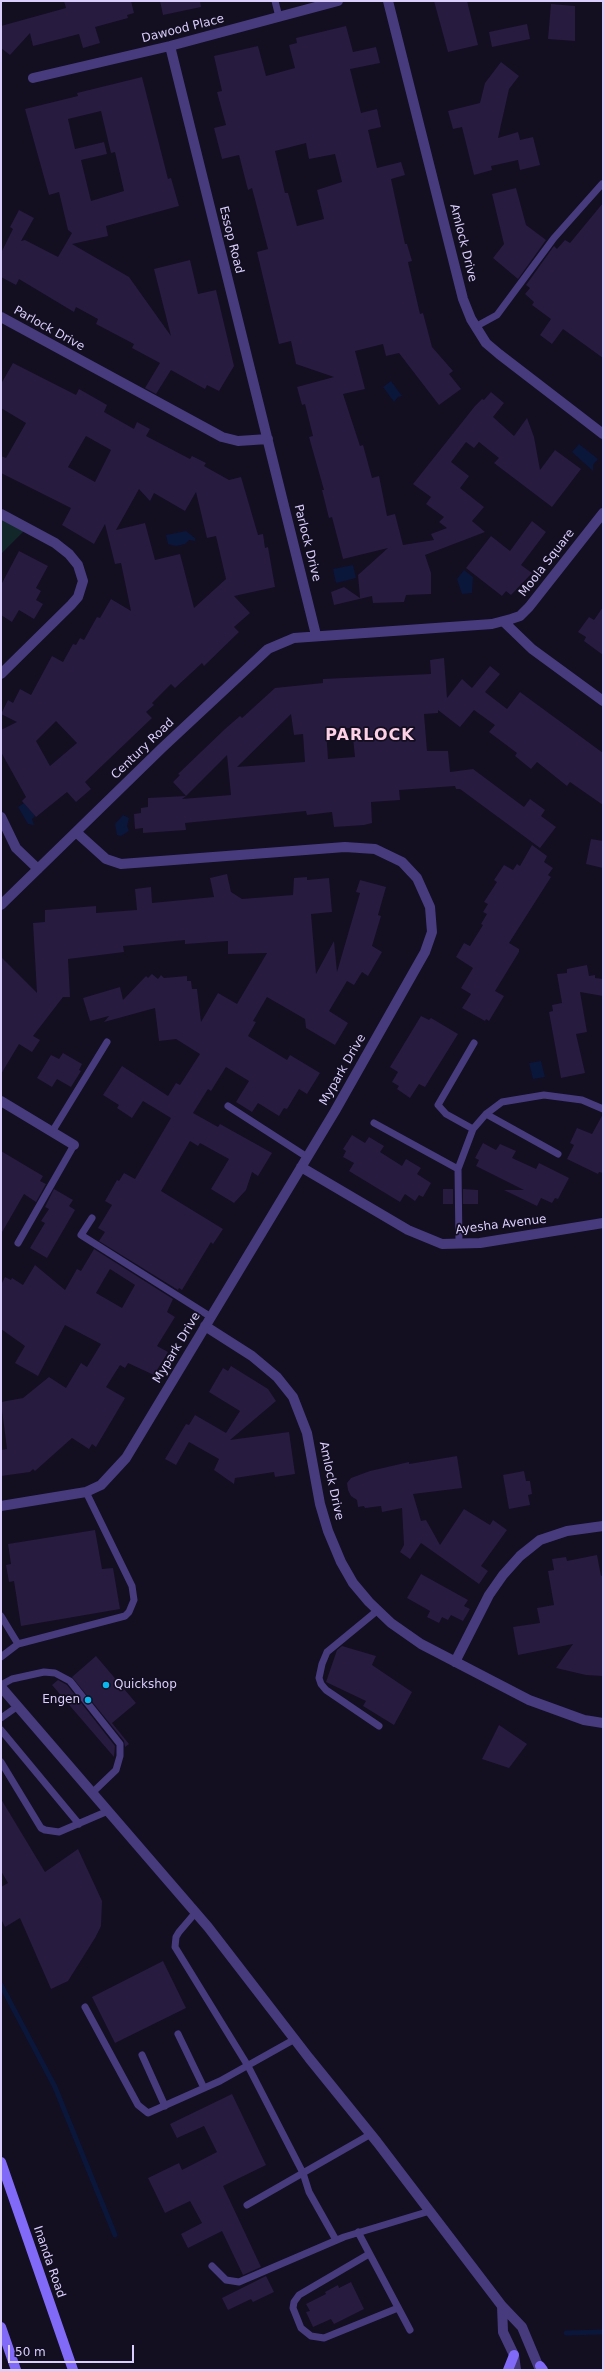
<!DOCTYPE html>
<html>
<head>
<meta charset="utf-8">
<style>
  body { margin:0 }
  #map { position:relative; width:604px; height:2371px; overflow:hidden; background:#130e20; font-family:"DejaVu Sans",sans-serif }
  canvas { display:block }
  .frame { position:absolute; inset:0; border:2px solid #dacefd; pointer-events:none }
  .scale { position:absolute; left:8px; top:2345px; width:126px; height:18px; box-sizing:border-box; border:2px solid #dacefd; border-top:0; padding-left:5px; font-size:12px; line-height:14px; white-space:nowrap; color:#dacefd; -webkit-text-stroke:3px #130e20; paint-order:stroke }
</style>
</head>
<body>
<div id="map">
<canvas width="604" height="2371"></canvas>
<div class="frame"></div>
<div class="scale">50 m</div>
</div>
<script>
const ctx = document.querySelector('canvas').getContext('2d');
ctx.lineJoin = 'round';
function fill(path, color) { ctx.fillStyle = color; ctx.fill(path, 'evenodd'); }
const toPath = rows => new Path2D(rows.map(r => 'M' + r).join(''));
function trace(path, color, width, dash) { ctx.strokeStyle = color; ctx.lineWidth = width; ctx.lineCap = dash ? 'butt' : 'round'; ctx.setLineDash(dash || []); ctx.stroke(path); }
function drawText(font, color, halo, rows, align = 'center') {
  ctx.font = font + ' "DejaVu Sans",sans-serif'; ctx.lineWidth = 3.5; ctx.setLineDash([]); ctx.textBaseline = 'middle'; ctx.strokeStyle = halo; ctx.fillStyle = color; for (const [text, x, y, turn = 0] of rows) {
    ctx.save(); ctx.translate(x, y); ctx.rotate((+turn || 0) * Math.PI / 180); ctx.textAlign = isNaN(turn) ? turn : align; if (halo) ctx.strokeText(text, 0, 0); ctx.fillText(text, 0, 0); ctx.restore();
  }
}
fill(toPath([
  [1,517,25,530,1,554]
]), '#112729');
fill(toPath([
  [391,381,402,396,398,397,394,402,383,387],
  [579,444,598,459,593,465,593,471,572,452],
  [186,531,195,538,195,541,189,540,185,544,176,546,168,544,166,535],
  [353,565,356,578,336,583,333,569],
  [464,570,473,577,472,593,462,594,457,579],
  [24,803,35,816,32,819,34,825,28,824,18,807],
  [123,815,129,818,127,826,129,831,121,836,117,835,115,824],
  [541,1061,545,1077,533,1079,529,1063]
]), '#0b163b');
trace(toPath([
  [1,1985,55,2087,115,2235],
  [566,2333,603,2332]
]), '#0b163b', 5);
fill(toPath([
  [64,1,131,1,134,13,127,15,128,18,95,27,100,43,83,48,79,34,33,46,30,33,10,55,1,48,1,26,66,8],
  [160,1,200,1,201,7,163,15],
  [434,1,467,1,478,45,448,52],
  [551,4,575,6,575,41,548,39],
  [527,24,530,39,492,47,489,32],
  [346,26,353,52,376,47,380,63,350,69,361,113,377,109,381,127,368,130,377,168,401,162,405,175,391,179,405,244,407,244,412,261,408,262,420,314,423,313,432,347,453,371,449,374,461,389,439,405,399,353,386,356,383,344,355,351,365,389,343,394,360,446,363,445,372,478,379,476,387,516,395,514,403,545,434,540,431,534,447,528,439,522,444,517,426,504,431,497,413,484,475,406,482,399,484,400,491,392,504,403,493,417,514,436,527,418,534,437,540,470,555,450,581,469,552,507,494,463,499,458,479,442,474,448,466,442,451,462,469,476,460,488,484,507,472,521,485,532,425,555,431,573,431,594,406,595,404,602,373,603,372,596,334,605,331,592,344,587,360,598,358,575,388,548,343,559,332,517,329,518,322,490,324,490,309,437,313,436,305,404,302,405,297,387,334,377,296,364,291,341,279,344,257,252,268,249,252,188,248,190,239,155,222,159,214,128,226,125,217,92,222,91,214,56,258,46,266,76,295,68,289,45,297,43,296,38],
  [306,143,309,159,335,154,342,182,317,190,324,219,297,226,288,193,285,193,275,151],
  [501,62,519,76,509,89,498,138,518,132,520,140,533,137,540,165,520,170,518,160,491,166,492,170,474,175,462,127,453,129,448,111,480,103,485,83],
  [142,77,168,179,171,178,179,206,106,226,108,236,72,244,129,277,171,336,154,269,190,260,198,294,216,290,234,366,219,391,207,385,205,389,171,370,156,394,145,388,160,363,132,348,134,344,96,324,98,319,76,307,74,312,19,279,16,285,1,277,1,253,13,229,10,227,19,210,34,218,21,241,25,240,58,257,72,233,68,230,59,192,49,195,25,109,78,96,77,93],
  [101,111,111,153,115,152,124,191,91,201,81,160,107,154,104,142,75,149,68,119],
  [516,188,526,225,546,240,518,279,493,258,504,244,492,194],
  [603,203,603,358,563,329,552,344,540,335,551,319,532,305,534,302,525,294,530,288,526,285,554,246,557,249,565,240,570,243],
  [13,363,76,395,79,389,107,405,104,412,134,429,137,422,150,429,146,436,190,459,192,456,206,463,204,466,229,480,241,477,258,535,263,534,265,548,268,547,275,587,234,596,250,613,234,627,239,632,204,666,202,663,175,688,171,684,152,703,154,705,146,712,152,718,85,782,91,789,76,802,67,792,36,817,22,801,26,797,1,752,1,730,17,722,1,714,8,700,13,703,20,689,31,695,52,656,63,662,73,644,76,645,80,638,84,640,97,617,100,618,111,599,131,611,121,563,115,564,105,524,94,544,62,525,71,508,1,473,1,456,6,458,26,423,1,408,1,384],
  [86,436,111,450,95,482,68,467],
  [139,489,150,501,154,493,185,511,196,492,207,538,216,536,226,579,194,608,180,554,155,560,145,523,116,530],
  [56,721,77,743,50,766,36,741],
  [532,521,546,532,521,565,532,573,511,595,506,591,502,596,466,568,491,536,510,551],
  [19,551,48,566,36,588,41,591,36,600,43,604,34,619,19,610,12,622,1,615,1,585],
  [603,607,603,655,584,641,586,637,578,632,589,617,594,620],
  [444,658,447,698,462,679,472,688,490,666,500,674,485,692,507,709,520,692,603,753,603,805,570,782,567,786,537,762,531,769,515,756,517,753,489,732,495,725,474,710,460,727,438,710,438,713,424,714,427,751,448,751,450,772,473,769,524,807,530,799,545,810,541,816,556,827,540,848,460,789,456,789,455,786,399,790,400,800,371,802,372,823,364,825,334,827,332,812,307,815,306,811,185,823,186,830,143,833,143,828,135,829,134,814,141,813,141,808,148,807,148,798,186,796,173,782,180,775,178,774,225,729,240,716,242,718,275,688,323,683,323,679,431,674,430,660],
  [291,714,294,735,303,734,305,762,237,767],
  [352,728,355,757,328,759,326,729],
  [227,755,231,795,182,799,186,796],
  [591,839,603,841,603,868,586,864],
  [532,845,547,856,544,862,553,868,548,875,551,877,509,943,519,949,519,952,495,991,504,996,489,1021,486,1019,485,1021,462,1008,471,994,461,988,473,968,456,957,464,943,470,946,483,925,481,924,487,914,483,912,488,904,484,902,497,882,494,880,504,865,513,870,517,864,520,866],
  [227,874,231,892,242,899,293,895,294,878,307,877,307,880,329,878,332,912,311,914,316,974,334,941,337,972,360,893,356,892,360,880,386,887,378,915,381,916,372,946,382,952,368,976,362,972,354,985,347,981,329,1011,348,1023,335,1045,306,1028,305,1019,267,997,253,1021,256,1022,248,1036,287,1060,290,1055,320,1073,307,1094,299,1089,287,1109,284,1108,279,1116,258,1103,252,1112,236,1102,249,1081,226,1067,211,1091,208,1089,193,1113,218,1127,220,1124,272,1153,258,1176,252,1172,246,1190,234,1203,211,1189,229,1159,200,1143,198,1146,190,1141,161,1191,223,1229,213,1244,211,1242,182,1290,179,1288,178,1290,99,1241,105,1232,98,1228,112,1205,105,1201,117,1180,119,1181,124,1173,135,1179,171,1118,143,1101,132,1118,117,1108,119,1105,103,1095,122,1066,168,1096,176,1083,180,1085,200,1054,176,1039,159,1041,155,1008,104,1022,109,1016,90,1021,83,998,120,987,123,1000,146,976,148,978,152,974,158,979,161,975,164,978,187,976,187,981,191,981,192,989,197,989,201,1022,218,993,237,1004,267,953,228,954,228,941,185,944,185,940,123,946,124,952,68,959,70,997,63,997,33,1036,40,1040,32,1052,19,1044,1,1074,1,957,37,993,33,923,45,922,45,910,96,906,96,913,137,910,135,889,151,887,152,903,214,897,210,878],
  [587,965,589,976,595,975,595,978,603,979,603,996,580,992,587,1032,576,1034,585,1073,561,1078,549,1012,553,1011,552,1005,562,1003,557,974,567,973,567,969],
  [421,1016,429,1020,431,1018,458,1034,425,1087,419,1084,410,1098,397,1089,399,1086,392,1082,398,1072,390,1067],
  [63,1053,82,1064,79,1070,81,1071,71,1087,57,1079,52,1087,37,1078,51,1055,59,1059],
  [603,1114,603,1173,599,1172,598,1174,567,1159,574,1145,570,1143,577,1128,592,1134],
  [352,1135,365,1143,369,1137,384,1146,380,1152,402,1166,406,1159,421,1168,417,1174,431,1183,423,1197,419,1195,415,1201,405,1194,400,1202,349,1171,354,1163,343,1157,346,1151,343,1149],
  [483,1143,496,1150,500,1144,516,1151,512,1158,536,1169,539,1163,569,1178,558,1199,555,1198,552,1203,541,1198,537,1206,504,1190,524,1190,476,1166,479,1160,475,1158],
  [1,1151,43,1176,40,1181,46,1184,36,1202,24,1194,1,1234],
  [54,1189,73,1200,69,1206,75,1210,47,1258,30,1248,45,1223,41,1221,49,1209,45,1207],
  [443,1189,453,1189,453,1204,443,1204],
  [463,1189,478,1190,478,1204,463,1204],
  [94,1249,173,1299,167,1312,175,1317,157,1346,168,1352,154,1375,128,1363,125,1368,120,1365,106,1387,125,1398,96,1447,92,1444,89,1449,72,1438,35,1471,33,1469,30,1472,1,1476,1,1450,7,1449,1,1402,23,1398,49,1377,66,1388,81,1363,87,1367,101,1344,65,1325,38,1376,15,1363,25,1346,1,1329,1,1285,5,1277,11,1280,12,1278,23,1285,35,1265,65,1290,77,1269,81,1271],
  [110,1269,135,1285,122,1308,96,1293],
  [231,1366,268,1389,276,1401,230,1440,289,1432,295,1474,275,1477,274,1472,235,1478,234,1484,214,1470,219,1459,189,1442,176,1465,165,1459,186,1424,189,1425,195,1415,226,1433,240,1411,209,1392,223,1368,228,1371],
  [457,1456,462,1488,413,1494,421,1521,426,1520,440,1545,464,1509,490,1525,493,1520,507,1530,481,1566,488,1571,479,1584,421,1543,410,1559,400,1552,404,1545,402,1508,382,1512,381,1506,365,1508,364,1506,358,1507,357,1500,351,1496,348,1490,347,1483,351,1478,370,1471,409,1462,409,1464],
  [524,1471,526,1481,530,1481,532,1494,528,1495,530,1505,509,1509,503,1475],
  [95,1530,102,1569,113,1568,120,1609,21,1626,14,1581,9,1582,6,1565,11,1564,8,1544],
  [597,1555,601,1576,603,1575,603,1676,586,1675,556,1668,573,1644,518,1655,513,1627,540,1623,537,1608,554,1605,548,1571,554,1570,552,1559,566,1557,567,1561],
  [421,1574,468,1600,464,1606,470,1609,463,1621,451,1615,448,1620,442,1617,439,1623,427,1617,430,1611,407,1598],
  [342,1646,376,1656,372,1665,412,1692,394,1725,363,1706,366,1701,326,1682,337,1650],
  [96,1656,136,1703,112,1723,129,1744,125,1747,124,1741,72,1677],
  [58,1680,67,1685,115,1746,114,1757,52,1685],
  [499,1725,527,1744,509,1768,482,1759],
  [1,1799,45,1872,78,1849,102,1901,101,1926,95,1938,68,1981,51,1989,20,1918,5,1927,1,1919,1,1887,8,1883,1,1871],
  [163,1961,186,2008,115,2043,92,1997],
  [232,2094,266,2165,223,2186,261,2267,243,2275,222,2231,188,2248,181,2234,202,2223,190,2201,165,2213,148,2178,179,2163,182,2170,217,2152,204,2126,177,2138,170,2124],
  [266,2276,274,2292,253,2302,251,2299,228,2310,222,2298],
  [351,2282,364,2309,334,2324,331,2319,313,2327,306,2312,310,2311,306,2304,326,2294,325,2292,338,2285,339,2288]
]), '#271b40');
trace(toPath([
  [275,1,279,17],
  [475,327,497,315,554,238,602,184],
  [228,1106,307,1157],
  [486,1114,558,1154],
  [374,1123,458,1169],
  [473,1129,446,1114,438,1105,474,1043],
  [52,1132,107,1042],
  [92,1218,81,1235,211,1317],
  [18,1243,74,1145],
  [459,1244,458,1169,473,1129,486,1114,502,1102,544,1095,582,1100,603,1109],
  [378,1610,327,1652,322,1664,319,1678,321,1684,326,1690,379,1726],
  [1,1616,18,1644],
  [1,1657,18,1644,125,1616,129,1612,134,1600,132,1586,86,1492],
  [1,1685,12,1679,44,1672,55,1673,70,1681,120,1744,120,1756,116,1770,92,1793],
  [1,1718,18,1706],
  [1,1730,79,1824],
  [1,1762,41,1828,45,1830,59,1832,108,1811],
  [196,1912,179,1932,176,1937,175,1947,248,2066,303,2173,309,2192,336,2240],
  [85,2007,138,2105,148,2113,220,2081,295,2039],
  [178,2034,204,2088],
  [142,2055,165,2106],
  [247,2205,371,2134],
  [358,2232,410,2330],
  [369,2254,299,2295,294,2302,293,2308,301,2328,311,2336,324,2338,398,2308],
  [212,2266,226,2280,239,2282,344,2237,430,2211]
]), '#473b7d', 7);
trace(toPath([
  [388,1,463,299,471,319,486,343,499,354,603,434],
  [170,46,316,635],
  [33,78,170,46,338,1],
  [1,317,222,437,238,441,268,439],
  [1,514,55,543,69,554,78,565,83,581,78,597,71,605,1,674],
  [504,622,532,649,603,701],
  [1,817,16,848,38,869],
  [1,905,162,748,268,649,294,638,492,624,511,619,520,616,529,607,603,513],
  [1,1101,74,1145],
  [301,1167,408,1230,442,1244,480,1243,603,1223],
  [205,1326,252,1356,277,1377,293,1397,307,1433,320,1504,328,1531,341,1562,353,1583,369,1602,391,1623,421,1644,529,1700,584,1720,603,1723],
  [1,1506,86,1492,101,1485,126,1458,335,1111,425,952,432,932,430,907,417,878,402,862,375,849,345,847,121,864,106,859,76,832],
  [455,1662,489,1595,503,1575,520,1556,540,1540,567,1531,603,1526],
  [1,1687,208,1927,309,2058,377,2142,502,2306,522,2327,540,2370],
  [502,2306,503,2332,514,2355,516,2370]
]), '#473b7d', 10);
trace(toPath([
  [1,2162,73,2370],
  [1,2327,16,2370],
  [540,2366,543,2370],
  [508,2370,514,2355]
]), '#826af9', 10);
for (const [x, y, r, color] of [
  [106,1685,4,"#0ab6ee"],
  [88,1700,4,"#0ab6ee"]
]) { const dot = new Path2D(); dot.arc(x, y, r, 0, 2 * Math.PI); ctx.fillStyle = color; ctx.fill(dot); trace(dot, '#130e20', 1.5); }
drawText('12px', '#dacefd', '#130e20', [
  ["Dawood Place",183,29,-14],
  ["Essop Road",231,240,76],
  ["Amlock Drive",463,243,76],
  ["Parlock Drive",49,329,29],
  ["Parlock Drive",307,543,76],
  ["Moola Square",547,563,-52],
  ["Century Road",143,749,-44],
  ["Mypark Drive",343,1070,-60],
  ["Ayesha Avenue",501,1225,-7],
  ["Mypark Drive",177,1348,-59],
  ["Amlock Drive",331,1481,78],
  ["Inanda Road",49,2262,71]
]);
drawText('12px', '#dacefd', '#130e20', [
  ["Quickshop",114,1685],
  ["Engen",80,1700,"right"]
], 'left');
ctx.letterSpacing = '1px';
drawText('bold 16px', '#fdd0e6', '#130e20', [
  ["PARLOCK",370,736]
]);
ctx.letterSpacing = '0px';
</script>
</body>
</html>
